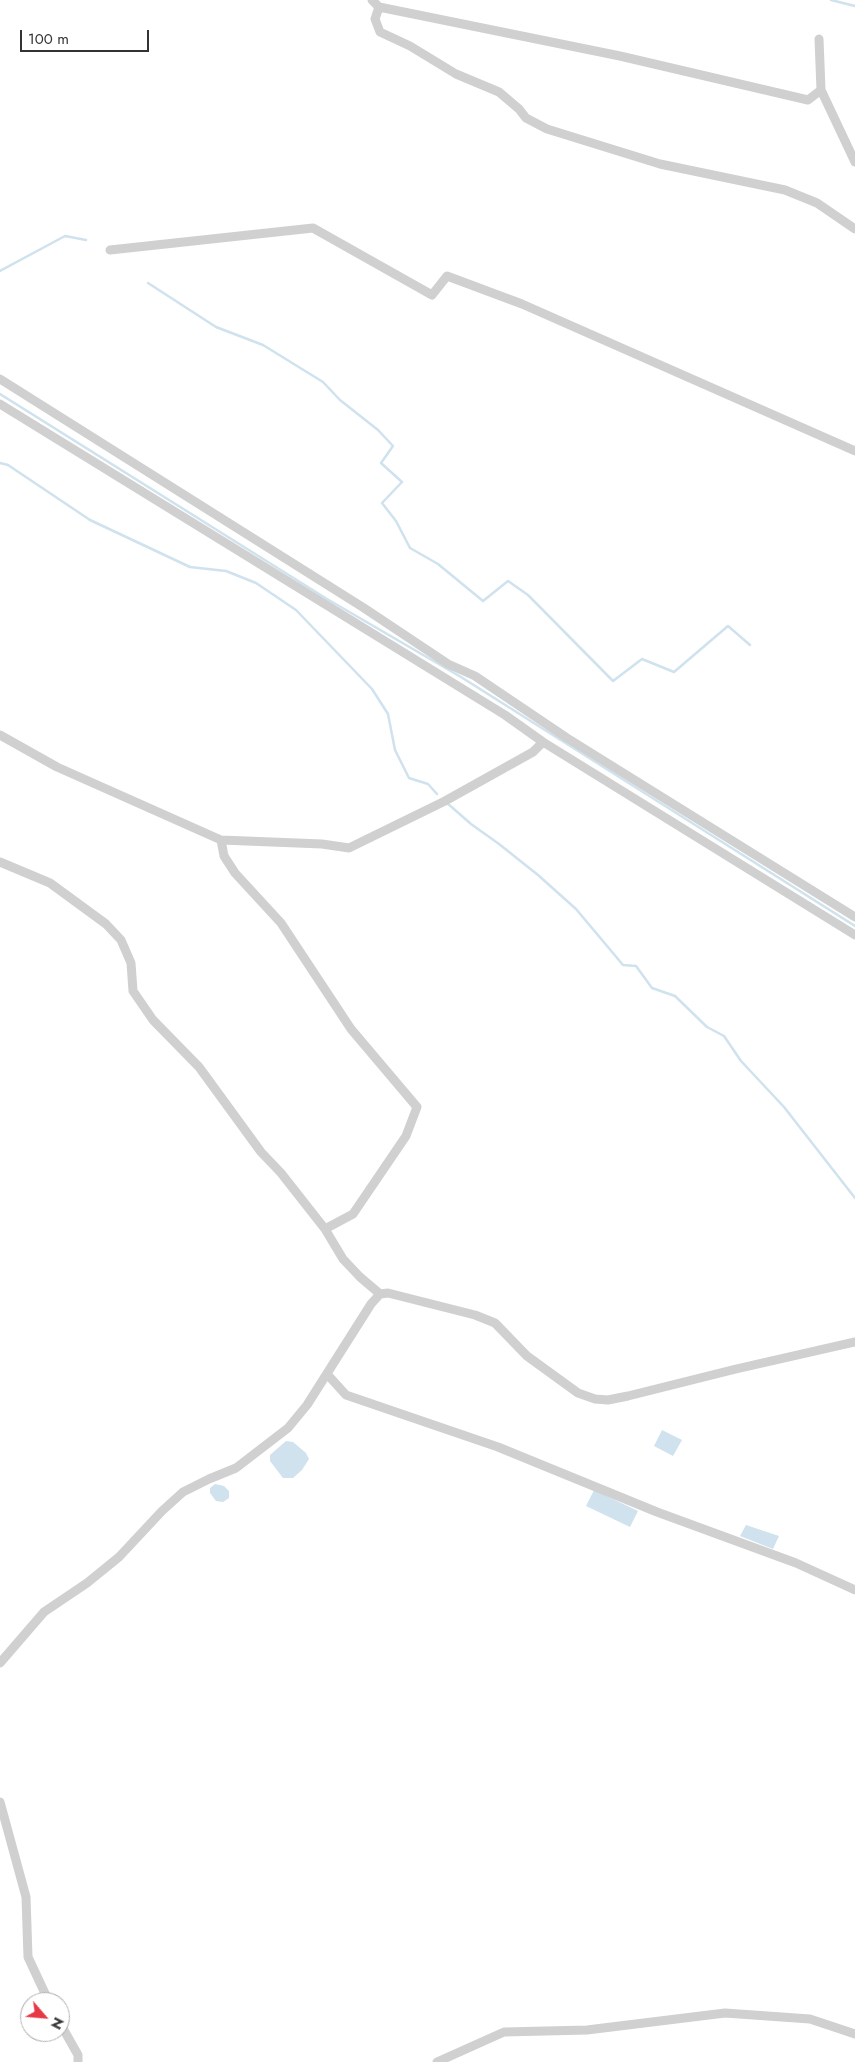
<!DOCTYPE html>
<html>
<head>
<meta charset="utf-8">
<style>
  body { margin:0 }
  #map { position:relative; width:855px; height:2062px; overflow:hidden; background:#fff; font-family:Jost,sans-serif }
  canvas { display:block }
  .north { position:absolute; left:20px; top:1992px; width:50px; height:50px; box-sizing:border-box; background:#fff; border:1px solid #adadad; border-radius:50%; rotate:117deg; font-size:14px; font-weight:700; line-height:20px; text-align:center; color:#333 }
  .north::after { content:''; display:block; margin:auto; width:18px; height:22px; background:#e63946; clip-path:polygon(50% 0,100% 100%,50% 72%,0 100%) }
  .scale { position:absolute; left:20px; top:30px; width:129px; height:22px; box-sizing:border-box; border:2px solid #333; border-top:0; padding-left:6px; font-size:15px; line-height:18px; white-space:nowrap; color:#333; -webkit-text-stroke:4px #fff; paint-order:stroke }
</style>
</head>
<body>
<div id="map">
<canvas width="855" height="2062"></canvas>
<div class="north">N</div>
<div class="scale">100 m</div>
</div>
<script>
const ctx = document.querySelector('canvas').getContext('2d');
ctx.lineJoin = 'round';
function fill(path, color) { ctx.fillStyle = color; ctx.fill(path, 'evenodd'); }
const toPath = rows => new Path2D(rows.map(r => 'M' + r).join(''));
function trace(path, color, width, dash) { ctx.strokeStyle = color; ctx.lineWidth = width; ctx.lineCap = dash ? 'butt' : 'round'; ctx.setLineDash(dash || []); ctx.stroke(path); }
fill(toPath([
  [662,1430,682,1440,673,1456,654,1446],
  [286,1441,293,1442,306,1453,309,1459,302,1470,293,1478,283,1478,270,1461,270,1455],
  [215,1484,224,1486,229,1491,229,1498,223,1502,216,1501,210,1493,210,1488],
  [594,1490,638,1511,630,1527,586,1506],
  [746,1525,779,1536,773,1549,740,1536]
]), '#cfe2ee');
trace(toPath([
  [831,0,855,6],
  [0,271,65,236,86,240],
  [148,283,216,327,263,345,323,382,340,400,378,430,393,446,381,463,402,482,382,503,396,521,410,548,438,564,483,601,508,581,528,595,613,681,642,659,674,672,728,626,750,645],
  [0,394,327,599,461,677,855,926],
  [0,463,8,465,90,520,190,567,226,571,256,583,296,610,372,689,388,714,395,750,409,778,428,784,437,794],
  [447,803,471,824,499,844,538,875,576,909,623,965,636,966,652,988,675,996,707,1027,724,1036,741,1061,784,1107,855,1198]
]), '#cfe2ee', 2.5);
trace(toPath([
  [372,0,379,7,620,56,808,100,821,90],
  [379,7,375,19,380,32,410,46,456,74,499,92,519,109,526,118,547,129,660,164,785,190,817,203,855,229],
  [819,39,821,90,855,162],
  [110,250,313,228,432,295,447,276,522,304,855,451],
  [0,379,364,608,448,664,475,676,567,738,855,917],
  [0,404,505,715,543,742,855,935],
  [0,735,57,767,221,840,322,844,349,848,445,801,533,752,543,742],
  [221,840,224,856,235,873,281,923,351,1029,417,1107,406,1136,353,1214,325,1229],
  [0,862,50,883,106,924,121,940,131,963,133,991,153,1020,199,1067,261,1152,281,1173,325,1229,343,1259,360,1277,380,1294],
  [327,1374,346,1395,498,1447,657,1512,796,1563,855,1590],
  [0,1663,44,1612,87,1583,119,1557,162,1511,183,1492,209,1479,236,1468,288,1428,307,1405,371,1304,380,1294,388,1293,475,1315,495,1323,527,1356,578,1393,595,1399,608,1400,628,1396,736,1369,855,1342],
  [0,1802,26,1897,28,1957,49,2002],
  [60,2023,78,2055,78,2062],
  [437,2062,504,2032,587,2030,725,2013,810,2019,855,2034]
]), '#d0d0d0', 9);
</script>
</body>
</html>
